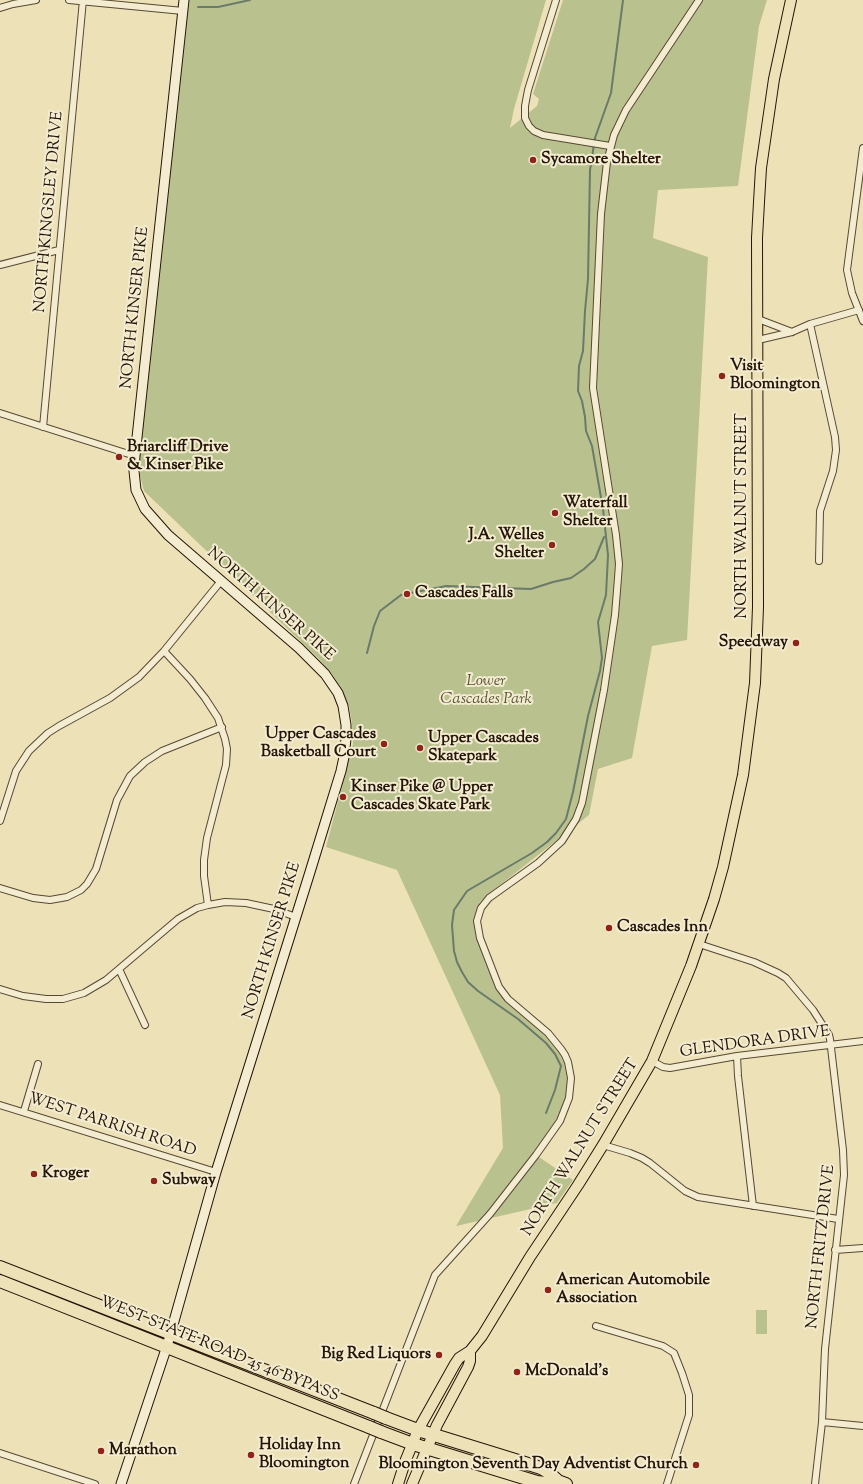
<!DOCTYPE html>
<html>
<head>
<meta charset="utf-8">
<style>
  body { margin:0 }
  canvas { display:block; background:#ede1b8 }
</style>
</head>
<body>
<canvas width="863" height="1484"></canvas>
<script>
const ctx = document.querySelector('canvas').getContext('2d');
ctx.lineJoin = 'round';
function fill(path, color) { ctx.fillStyle = color; ctx.fill(path, 'evenodd'); }
const toPath = rows => new Path2D(rows.map(r => 'M' + r).join(''));
function trace(path, color, width, dash) { ctx.strokeStyle = color; ctx.lineWidth = width; ctx.lineCap = dash ? 'butt' : 'round'; ctx.setLineDash(dash || []); ctx.stroke(path); }
function drawText(font, color, halo, rows, align = 'center') {
  ctx.font = font + ' "Sorts Mill Goudy",serif'; ctx.lineWidth = 4; ctx.setLineDash([]); ctx.textBaseline = 'middle'; ctx.strokeStyle = halo; ctx.fillStyle = color; for (const [text, x, y, turn = 0] of rows) {
    ctx.save(); ctx.translate(x, y); ctx.rotate((+turn || 0) * Math.PI / 180); ctx.textAlign = isNaN(turn) ? turn : align; if (halo) ctx.strokeText(text, 0, 0); ctx.fillText(text, 0, 0); ctx.restore();
  }
}
fill(toPath([
  [188,0,546,0,514,109,510,128,537,106,539,99,533,94,563,0,767,0,759,26,738,186,658,190,653,238,708,257,687,640,652,646,632,758,598,769,589,815,486,896,480,902,475,916,476,935,493,980,502,996,546,1036,557,1049,566,1064,568,1077,568,1090,565,1105,536,1155,573,1180,557,1203,456,1226,503,1148,500,1095,397,870,326,847,353,744,352,723,349,706,342,690,332,674,319,659,144,491,140,475,140,454],
  [756,1310,767,1310,767,1334,756,1334]
]), '#b9c28e');
trace(toPath([
  [198,7,218,7,250,0],
  [367,653,374,626,380,611,401,595,446,586,531,589,553,582,571,578,584,569,595,559,604,537],
  [546,1113,555,1090,561,1066,555,1054,546,1043,518,1019,478,991,468,982,462,972,457,962,454,951,452,925,454,910,467,891,532,853,547,842,556,833,566,819,573,792,588,716,600,671,602,658,598,622,606,595,608,555,603,509,592,446,586,431,585,417,582,401,578,391,579,366,583,351,585,311,588,279,590,170,595,138,611,93,623,0]
]), '#6b7a6a', 2);
const street = toPath([
  [69,0,183,11],
  [556,0,528,90,525,106,525,118,529,126,534,131,543,135,610,146],
  [0,8,13,4,36,0],
  [863,148,847,270,852,293,863,321],
  [0,265,59,250],
  [758,319,792,332],
  [810,324,835,437,836,450,833,471,820,511,819,561],
  [758,340,792,332,810,324,859,310],
  [0,413,135,456],
  [43,427,83,0],
  [164,651,190,679,205,698,218,718,225,739,227,749,226,765,207,838,204,860,204,876,208,905],
  [0,821,16,771,29,751,48,733,59,726,110,698,139,677,164,651,221,581],
  [0,888,33,898,50,900,67,897,81,890,87,884,96,869,117,800,130,776,145,762,162,751,222,727],
  [699,944,754,962,778,973,786,978,813,1010,829,1035,830,1039,843,1150,844,1175,825,1349,822,1422,815,1484],
  [119,969,145,1025],
  [0,989,23,996,46,999,63,999,84,993,106,980,178,919,197,908,208,905,225,902,246,903,274,909,296,917],
  [737,1056,738,1076,753,1206],
  [652,1061,663,1067,670,1068,737,1056,863,1041],
  [0,1105,216,1172],
  [24,1111,38,1064],
  [603,1145,630,1153,642,1158,650,1163,685,1191,698,1197,838,1219],
  [835,1250,863,1248],
  [596,1326,663,1346,674,1353,682,1373,689,1395,689,1415,667,1484],
  [822,1422,863,1426],
  [0,1453,95,1484],
  [354,1484,435,1275,490,1214,536,1155,560,1121,569,1098,571,1078,568,1062,565,1055,561,1049,548,1033,508,999,499,987,480,938,477,921,481,908,489,898,538,863,562,841,576,819,582,803,604,690,615,615,618,578,619,564,616,535,593,388,601,214,607,162,614,135,626,110,699,0]
]);
const secondary = toPath([
  [121,1484,167,1346,216,1172,310,872,341,771,344,757,346,739,346,725,343,706,338,693,325,674,299,648,168,535,145,509,136,490,134,471,135,456,184,0]
]);
const primary = toPath([
  [398,1484,405,1462,418,1430,455,1364,459,1358,470,1351,482,1336,530,1257,578,1185,603,1145,652,1061,691,966,714,899,723,867,743,775,755,683,758,607,757,238,759,202,761,168,774,79,791,0],
  [412,1484,437,1425,468,1367,470,1361,470,1351]
]);
const highway = toPath([
  [0,1267,374,1413],
  [0,1281,369,1427],
  [386,1418,418,1430,541,1468,548,1472,558,1481],
  [381,1432,413,1444,537,1482,545,1483,558,1481,566,1484]
]);
trace(street, '#574832', 8);
trace(secondary, '#251506', 11);
trace(primary, '#251506', 12);
trace(highway, '#251506', 14);
trace(street, '#f3ecd1', 6);
trace(secondary, '#f3ecd1', 9);
trace(primary, '#ede1b8', 10);
trace(highway, '#ede1b8', 12);
const highwayBridge = toPath([
  [374,1413,386,1418],
  [369,1427,381,1432]
]);
trace(highwayBridge, '#251506', 14, []);
trace(highwayBridge, '#ede1b8', 12);
for (const [x, y, r, color] of [
  [533,160,4,"#8f2418"],
  [722,376,4,"#8f2418"],
  [119,457,4,"#8f2418"],
  [555,513,4,"#8f2418"],
  [552,545,4,"#8f2418"],
  [407,594,4,"#8f2418"],
  [796,643,4,"#8f2418"],
  [384,744,4,"#8f2418"],
  [420,748,4,"#8f2418"],
  [343,797,4,"#8f2418"],
  [609,928,4,"#8f2418"],
  [34,1174,4,"#8f2418"],
  [154,1181,4,"#8f2418"],
  [548,1290,4,"#8f2418"],
  [439,1355,4,"#8f2418"],
  [517,1372,4,"#8f2418"],
  [101,1451,4,"#8f2418"],
  [251,1455,4,"#8f2418"],
  [696,1465,4,"#8f2418"]
]) { const dot = new Path2D(); dot.arc(x, y, r, 0, 2 * Math.PI); ctx.fillStyle = color; ctx.fill(dot); trace(dot, '#f3ecd1', 1.5); }
drawText('bold 16px', '#251506', '#f3ecd1', [
  ["Sycamore Shelter",541,160],
  ["Visit",730,367],
  ["Bloomington",730,385],
  ["Briarcliff Drive",127,448],
  ["& Kinser Pike",127,466],
  ["Waterfall",563,504],
  ["Shelter",563,522],
  ["J.A. Welles",544,536,"right"],
  ["Shelter",544,554,"right"],
  ["Cascades Falls",415,594],
  ["Speedway",788,643,"right"],
  ["Upper Cascades",376,735,"right"],
  ["Basketball Court",376,753,"right"],
  ["Upper Cascades",428,739],
  ["Skatepark",428,757],
  ["Kinser Pike @ Upper",351,788],
  ["Cascades Skate Park",351,806],
  ["Cascades Inn",617,928],
  ["Kroger",42,1174],
  ["Subway",162,1181],
  ["American Automobile",556,1281],
  ["Association",556,1299],
  ["Big Red Liquors",431,1355,"right"],
  ["McDonald's",525,1372],
  ["Holiday Inn",259,1446],
  ["Bloomington",259,1464],
  ["Marathon",109,1451],
  ["Bloomington Seventh Day Adventist Church",688,1465,"right"]
], 'left');
drawText('16px', '#251506', '#f3ecd1', [
  ["NORTH KINGSLEY DRIVE",50,212,-85],
  ["NORTH KINSER PIKE",136,308,-84],
  ["NORTH WALNUT STREET",743,516,-90],
  ["NORTH KINSER PIKE",270,605,41],
  ["NORTH KINSER PIKE",273,941,-73],
  ["GLENDORA DRIVE",755,1043,-8],
  ["WEST PARRISH ROAD",112,1126,18],
  ["NORTH WALNUT STREET",581,1148,-58],
  ["NORTH FRITZ DRIVE",822,1247,-84],
  ["WEST STATE ROAD 45 46 BYPASS",219,1350,22]
]);
drawText('italic 16px', '#595236', '#f3ecd1', [
  ["Lower",486,682],
  ["Cascades Park",486,700]
]);
</script>
</body>
</html>
